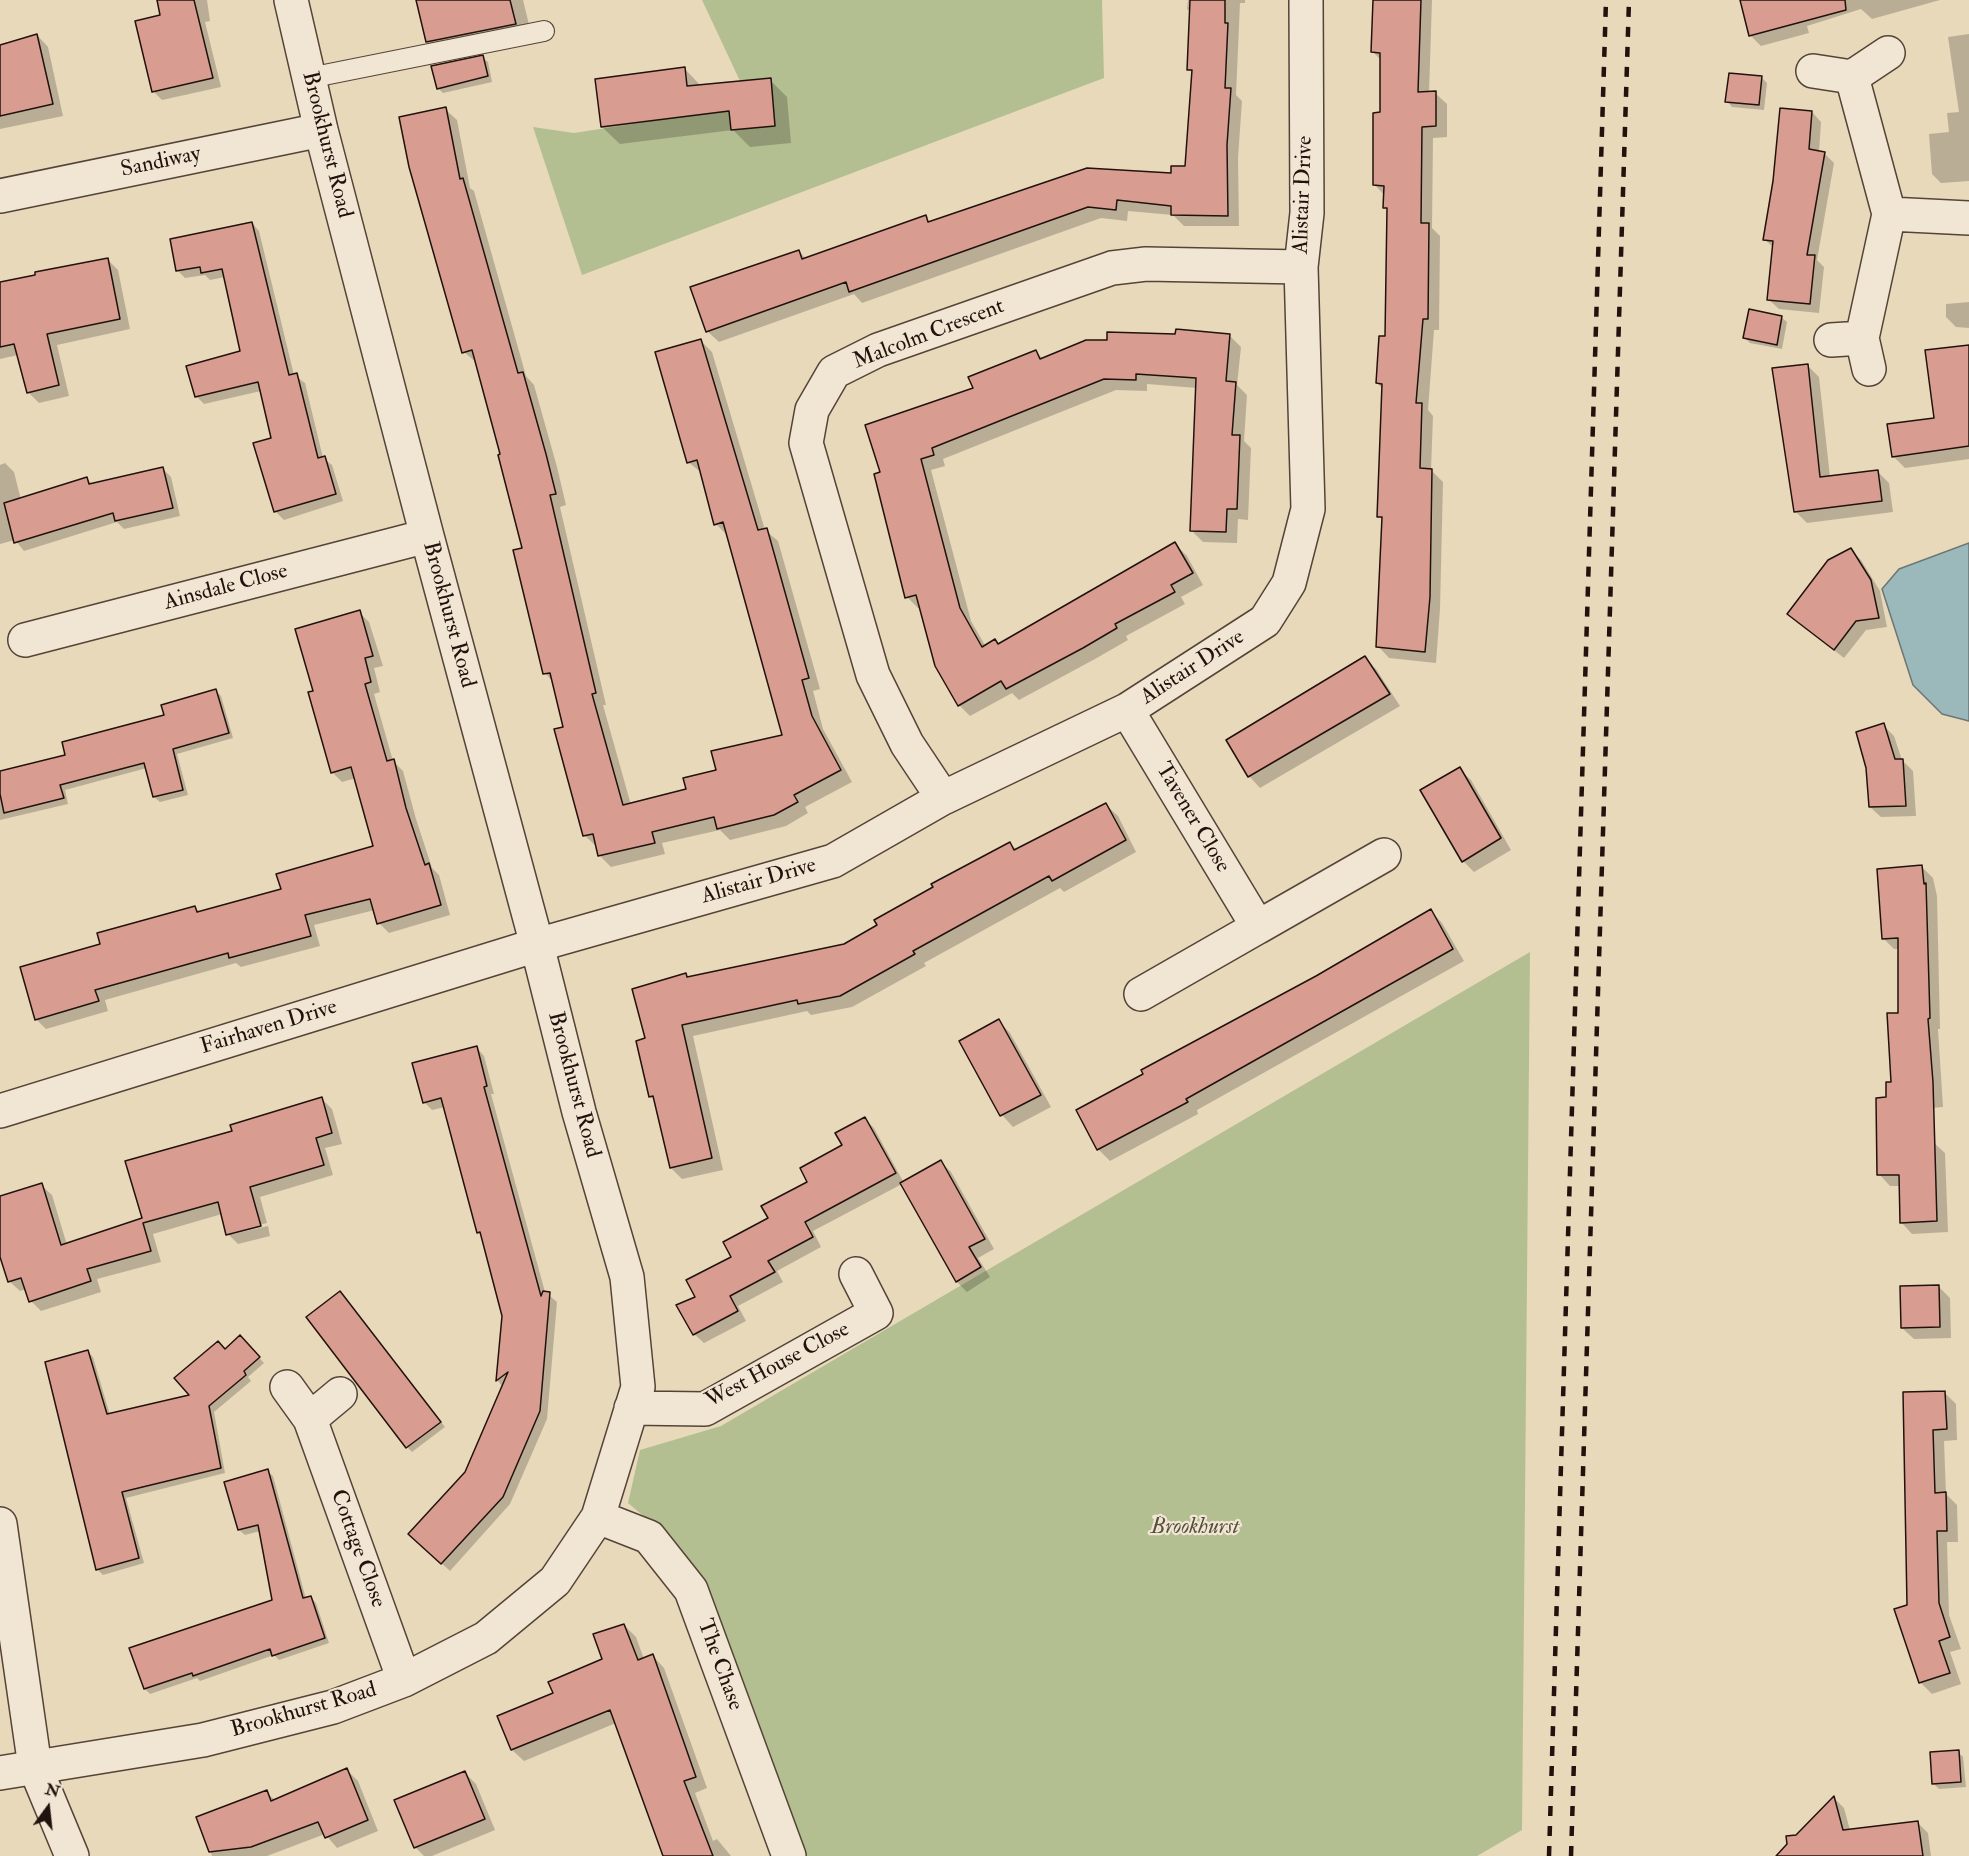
<!DOCTYPE html>
<html>
<head>
<meta charset="utf-8">
<style>
  body { margin:0 }
  #map { position:relative; width:1969px; height:1856px; overflow:hidden; background:#e8d9bb; font-family:"IM FELL Double Pica",serif }
  canvas { display:block }
  .north { position:absolute; left:18px; top:1778px; width:60px; height:60px; -webkit-text-stroke:4px #f0e6d3; paint-order:stroke; rotate:15deg; font-size:16px; font-weight:700; line-height:24px; text-align:center; color:#22120d }
  .north::after { content:''; display:block; margin:auto; width:21px; height:27px; background:#22120d; clip-path:polygon(50% 0,100% 100%,50% 72%,0 100%) }
</style>
</head>
<body>
<div id="map">
<canvas width="1969" height="1856"></canvas>
<div class="north">N</div>
</div>
<script>
const ctx = document.querySelector('canvas').getContext('2d');
ctx.lineJoin = 'round';
function fill(path, color) { ctx.fillStyle = color; ctx.fill(path, 'evenodd'); }
const toPath = rows => new Path2D(rows.map(r => 'M' + r).join(''));
function trace(path, color, width, dash) { ctx.strokeStyle = color; ctx.lineWidth = width; ctx.lineCap = dash ? 'butt' : 'round'; ctx.setLineDash(dash || []); ctx.stroke(path); }
function drawText(font, color, halo, rows, align = 'center') {
  ctx.font = font + ' "IM FELL Double Pica",serif'; ctx.lineWidth = 4.5; ctx.setLineDash([]); ctx.textBaseline = 'middle'; ctx.strokeStyle = halo; ctx.fillStyle = color; for (const [text, x, y, turn = 0] of rows) {
    ctx.save(); ctx.translate(x, y); ctx.rotate((+turn || 0) * Math.PI / 180); ctx.textAlign = isNaN(turn) ? turn : align; if (halo) ctx.strokeText(text, 0, 0); ctx.fillText(text, 0, 0); ctx.restore();
  }
}
fill(toPath([
  [702,0,1102,0,1104,78,582,275,533,127,574,133,729,109,731,130,775,126,771,78,740,81],
  [1530,952,1522,1830,1477,1856,805,1856,698,1585,672,1540,628,1503,640,1450,721,1426]
]), '#b4bf91');
const water = toPath([
  [1969,543,1969,721,1942,714,1913,685,1882,589,1899,569,1969,543]
]);
fill(water, '#9bb8ba');
trace(water, '#6b7675', 1.5);
fill(toPath([
  [158,0,207,0,210,21,205,22,221,87,162,100,153,91,162,16],
  [417,0,523,0,533,41,444,59,427,42],
  [1188,0,1245,0,1245,3,1240,3,1236,95,1242,101,1238,158,1239,226,1184,226,1173,215,1128,211,1127,221,1101,218,862,303,854,294,719,342,707,331,799,251,806,259,925,217,931,223,1173,175,1186,167,1193,74,1189,69,1191,12,1187,9],
  [1374,0,1432,0,1429,93,1435,93,1447,104,1447,137,1433,138,1432,228,1440,236,1439,330,1434,330,1428,410,1433,416,1431,470,1443,482,1440,609,1436,663,1389,658,1378,646,1384,521,1379,516,1383,389,1377,383,1387,338,1389,211,1385,207,1385,196,1375,185,1381,114,1382,61,1372,51],
  [1741,0,1940,0,1872,19,1861,9,1807,26,1809,33,1761,46,1750,35],
  [1969,34,1969,181,1941,183,1932,174,1929,134,1949,132,1947,113,1959,112,1948,37],
  [37,35,48,47,63,116,0,129,0,44],
  [482,57,488,62,492,82,443,93,438,88],
  [685,69,701,86,770,80,787,97,791,143,750,147,733,130,620,144,602,127],
  [1762,78,1767,83,1764,110,1732,107,1727,101],
  [445,109,457,120,470,188,474,191,526,376,534,385,557,467,566,505,560,507,606,705,603,705,631,805,688,790,718,771,784,736,727,535,716,524,702,473,688,462,700,340,712,352,765,530,778,541,820,689,813,691,823,729,852,782,805,807,808,813,786,826,730,840,720,830,662,843,665,854,611,867,600,856,597,847,584,835,554,683,545,673,524,549,502,455,477,363,464,352],
  [1812,112,1821,122,1819,152,1824,153,1834,163,1817,260,1824,267,1819,313,1779,309,1769,300,1774,248,1764,239],
  [252,223,259,231,294,375,305,383,323,458,332,465,343,501,284,520,276,512,255,444,272,439,261,391,204,404,196,396,242,352,225,277,210,280,205,275,185,278,177,270],
  [107,259,118,270,130,329,57,345,69,396,39,403,29,393,18,355,0,359,0,283],
  [1969,302,1969,328,1956,327,1946,317,1946,304],
  [1781,317,1787,322,1782,349,1750,343,1745,338],
  [1229,335,1241,347,1237,385,1247,395,1244,441,1251,448,1248,520,1238,519,1237,543,1203,542,1191,530,1197,388,1147,384,1147,391,1116,390,943,459,945,466,931,470,971,621,986,647,995,641,999,645,1175,544,1187,556,1203,585,1181,597,1185,604,1126,636,1128,640,1095,659,1019,700,1012,693,970,716,959,705,921,608,918,608,907,597,882,473,975,389,1036,352,1043,359],
  [1969,350,1969,459,1905,468,1893,456,1936,419],
  [1807,365,1819,377,1830,477,1877,471,1889,483,1893,512,1807,523,1796,512],
  [5,463,14,472,21,500,87,479,93,485,162,468,171,477,180,516,124,529,117,522,24,551,15,540,0,544,0,465],
  [1851,550,1861,560,1880,591,1887,627,1866,630,1844,658,1799,623],
  [359,612,369,622,383,666,374,668,380,692,374,694,393,761,403,771,416,819,432,868,439,875,450,915,389,933,379,923,375,910,314,925,320,946,241,967,236,963,105,1000,108,1011,46,1029,36,1019,102,945,194,907,200,912,282,890,374,847,356,778,342,782,332,772,315,692],
  [1365,658,1376,669,1400,706,1260,788,1249,776],
  [215,690,221,696,233,738,177,754,188,795,160,802,154,797,147,768,65,790,68,804,0,820,0,772,67,756,166,716],
  [1883,725,1894,736,1902,760,1913,771,1916,816,1881,817,1870,807],
  [1459,769,1471,780,1511,850,1474,872,1463,861],
  [1106,805,1118,816,1136,852,1064,892,1060,888,924,963,926,966,852,1007,811,1015,807,1011,693,1036,723,1170,682,1179,671,1168,656,1102,650,1096,647,1039,685,975,689,978,845,945,1010,843,1017,850],
  [1922,867,1933,878,1937,896,1940,1029,1938,1029,1943,1107,1905,1110,1900,1014,1900,949,1894,949,1883,938],
  [1431,911,1442,923,1464,961,1197,1110,1198,1114,1110,1161,1098,1149,1317,977],
  [999,1021,1010,1033,1051,1107,1013,1127,1002,1115,961,1042],
  [477,1048,484,1056,494,1094,491,1094,545,1292,557,1302,547,1419,510,1504,450,1571,418,1542,466,1472,503,1387,497,1380,503,1316,483,1236,479,1232,445,1107,432,1110,424,1102],
  [321,1098,332,1109,342,1144,325,1148,333,1175,260,1197,267,1223,233,1231,233,1234,268,1226,270,1236,238,1244,228,1234,222,1214,153,1234,161,1262,97,1279,101,1292,41,1311,31,1301,27,1289,20,1291,9,1281,0,1249,0,1197,41,1185,52,1195,67,1245,144,1219,233,1132],
  [865,1119,874,1128,904,1183,941,1162,951,1172,994,1249,978,1258,990,1277,967,1292,957,1282,902,1184,813,1231,821,1247,777,1271,783,1282,738,1306,746,1321,704,1343,694,1334,697,1297,770,1218,844,1146],
  [1933,1142,1945,1153,1948,1232,1912,1234,1901,1222,1901,1186,1890,1186,1879,1174],
  [1939,1287,1950,1298,1951,1338,1914,1339,1902,1328],
  [345,1298,445,1427,412,1452,407,1447],
  [240,1337,264,1363,248,1377,251,1381,214,1412,225,1473,126,1498,144,1563,103,1575,97,1569,88,1352,93,1357,110,1415,192,1396,225,1351],
  [1944,1392,1956,1404,1957,1440,1944,1441,1946,1494,1957,1505,1958,1542,1947,1542,1949,1615,1961,1649,1950,1652,1961,1684,1932,1694,1920,1682,1909,1606,1905,1394],
  [267,1471,273,1476,306,1599,310,1597,316,1603,329,1643,279,1660,274,1655,200,1681,197,1678,150,1694,145,1689,273,1601,260,1531,245,1535,239,1530],
  [624,1625,636,1637,644,1659,653,1656,664,1668,707,1788,695,1793,713,1841,717,1839,731,1856,664,1856,616,1723,524,1761,512,1750,499,1716,554,1694,604,1660],
  [1958,1752,1963,1757,1966,1787,1939,1789,1934,1784],
  [347,1770,358,1781,378,1831,337,1848,325,1834,267,1856,212,1856,198,1818,266,1792,275,1800],
  [465,1773,476,1784,495,1830,432,1856,424,1856,415,1847],
  [1834,1798,1844,1808,1850,1830,1917,1822,1928,1833,1931,1856,1778,1856]
]), '#0003');
const building = toPath([
  [157,0,194,0,213,78,152,92,135,21,160,15,157,0],
  [416,0,510,0,516,24,426,42,416,0],
  [1190,0,1225,0,1225,23,1228,23,1225,88,1231,88,1227,145,1228,216,1171,215,1171,206,1117,200,1116,210,1088,207,849,292,846,282,706,332,690,287,743,269,799,250,802,259,926,215,928,222,1087,168,1171,173,1171,166,1185,166,1192,70,1187,70,1190,0],
  [1373,0,1421,0,1418,92,1436,91,1436,126,1422,127,1421,223,1429,223,1428,319,1423,319,1416,403,1422,403,1420,468,1432,469,1430,597,1425,652,1376,647,1382,517,1377,517,1382,384,1376,383,1379,336,1385,336,1387,208,1383,208,1384,186,1373,185,1373,113,1380,112,1380,53,1371,52,1373,0],
  [1740,0,1845,0,1846,10,1749,36,1740,0],
  [37,34,53,104,0,116,0,45,37,34],
  [483,55,488,76,437,89,431,66,483,55],
  [685,67,687,86,771,78,775,126,731,130,729,111,601,127,595,79,685,67],
  [1729,73,1762,76,1759,105,1725,102,1729,73],
  [446,107,460,179,463,178,518,373,523,372,546,454,556,494,550,495,596,693,592,694,623,805,686,789,683,778,716,770,711,751,782,735,723,522,714,525,697,460,687,463,655,352,701,339,758,530,767,528,809,678,802,680,812,716,841,770,794,795,798,802,774,815,717,829,714,817,652,832,655,843,598,856,593,834,583,836,554,729,563,727,550,673,543,674,513,550,522,548,498,455,500,454,472,350,462,353,409,167,399,117,446,107],
  [1780,108,1812,111,1809,149,1825,152,1807,255,1815,255,1810,304,1767,300,1773,241,1763,240,1773,181,1780,108],
  [252,222,289,375,297,373,318,458,325,456,336,494,274,512,253,443,271,438,258,382,195,397,186,366,240,351,222,269,201,273,200,267,176,271,170,239,252,222],
  [108,258,120,319,47,334,59,385,27,393,14,344,0,347,0,282,35,275,35,272,108,258],
  [1749,309,1782,316,1777,345,1743,338,1749,309],
  [1176,329,1230,334,1226,381,1236,382,1232,435,1240,435,1237,509,1227,509,1226,532,1190,531,1196,378,1136,374,1136,380,1104,379,932,448,934,455,921,459,960,608,982,647,995,639,998,644,1175,542,1193,573,1171,585,1175,592,1115,624,1117,628,1083,648,1006,689,1001,681,958,706,935,666,916,595,905,598,874,474,880,472,865,425,973,388,968,377,1036,350,1040,359,1086,340,1107,340,1107,332,1175,334,1176,329],
  [1969,345,1969,446,1892,457,1887,424,1934,418,1925,350,1969,345],
  [1808,364,1820,477,1878,470,1882,501,1794,512,1772,368,1808,364],
  [163,467,173,508,115,521,113,513,14,543,4,503,87,477,89,484,163,467],
  [1851,548,1871,580,1879,618,1856,621,1834,650,1787,614,1828,560,1851,548],
  [360,610,373,656,365,658,371,682,365,684,387,761,394,759,406,808,425,865,429,863,441,905,377,924,370,899,305,915,311,936,229,958,228,953,95,990,99,1001,35,1020,20,967,100,944,97,933,195,906,197,912,281,889,276,874,373,846,351,767,331,773,308,692,313,691,295,629,360,610],
  [1365,656,1390,694,1248,777,1226,740,1365,656],
  [216,689,229,733,173,749,183,790,153,797,144,763,60,785,64,798,4,813,0,794,0,771,65,755,62,742,164,715,161,705,216,689],
  [1884,723,1895,759,1903,759,1906,806,1869,807,1866,768,1856,732,1884,723],
  [1460,767,1501,838,1462,862,1420,790,1460,767],
  [1106,803,1126,840,1052,881,1049,876,913,951,915,954,840,996,798,1004,797,1000,682,1025,712,1158,670,1168,653,1096,649,1097,636,1041,645,1038,632,989,686,973,687,977,844,944,877,925,874,920,933,887,931,884,1010,842,1014,850,1106,803],
  [1922,865,1924,884,1926,883,1930,1018,1928,1019,1933,1082,1937,1221,1900,1223,1899,1175,1877,1175,1876,1098,1886,1097,1886,1082,1891,1082,1887,1013,1898,1013,1898,938,1882,939,1877,869,1922,865],
  [1431,909,1453,949,1186,1099,1188,1102,1097,1150,1076,1110,1143,1074,1141,1070,1316,976,1431,909],
  [999,1019,1041,1095,1000,1116,959,1041,999,1019],
  [477,1046,487,1086,484,1087,541,1296,543,1291,550,1292,540,1411,503,1497,441,1564,408,1534,465,1472,508,1372,496,1381,502,1316,480,1232,477,1233,441,1098,423,1103,412,1063,477,1046],
  [322,1097,332,1133,316,1138,324,1165,250,1187,261,1226,226,1235,218,1202,143,1223,151,1251,87,1269,91,1281,29,1302,21,1278,8,1282,0,1257,0,1196,42,1183,61,1245,142,1218,125,1161,232,1131,230,1125,322,1097],
  [865,1117,896,1173,805,1222,813,1237,768,1261,775,1272,730,1296,738,1311,693,1335,676,1305,695,1297,686,1280,731,1257,723,1242,768,1218,761,1206,807,1182,800,1168,842,1145,835,1133,865,1117],
  [941,1160,985,1239,969,1247,981,1267,956,1282,900,1183,941,1160],
  [1939,1285,1940,1327,1901,1328,1900,1286,1939,1285],
  [340,1291,441,1422,406,1448,306,1317,340,1291],
  [240,1335,260,1357,244,1371,246,1375,209,1406,221,1468,122,1492,139,1558,96,1570,45,1362,88,1350,107,1414,189,1395,174,1378,218,1341,225,1349,240,1335],
  [1945,1391,1947,1429,1933,1430,1935,1493,1946,1492,1947,1531,1937,1531,1939,1603,1950,1637,1939,1641,1950,1673,1919,1683,1894,1609,1907,1605,1903,1392,1945,1391],
  [268,1469,303,1598,311,1596,325,1638,272,1656,270,1649,193,1676,192,1673,144,1689,129,1648,272,1600,258,1525,238,1530,224,1482,268,1469],
  [624,1624,638,1660,653,1654,696,1777,684,1781,713,1856,663,1856,610,1710,511,1750,497,1716,553,1693,548,1682,602,1659,593,1634,624,1624],
  [1959,1750,1961,1782,1932,1784,1930,1752,1959,1750],
  [347,1768,368,1820,325,1838,318,1822,251,1847,209,1852,196,1817,267,1790,271,1801,347,1768],
  [465,1771,485,1819,414,1848,394,1800,465,1771],
  [1834,1796,1843,1830,1918,1821,1923,1856,1776,1856,1787,1844,1786,1836,1796,1835,1834,1796]
]);
fill(building, '#d89d90');
trace(building, '#22120d', 1.5);
const lane = toPath([
  [309,78,544,31]
]);
const street = toPath([
  [1813,71,1852,77],
  [0,196,321,130],
  [1889,214,1969,218],
  [1831,340,1862,338],
  [1869,369,1862,338,1889,214,1852,77,1888,53],
  [25,640,427,536],
  [1127,710,1258,927,1384,855],
  [943,798,907,744,873,675,806,443,812,410,834,372,878,350,1112,268,1146,264,1301,267],
  [1141,994,1258,927],
  [0,1111,537,945,833,861,943,798,1127,710,1265,621,1289,583,1308,509,1301,267,1307,213,1306,0],
  [287,1387,310,1419,404,1680],
  [631,1408,705,1409,876,1313,856,1274],
  [310,1419,340,1394],
  [598,1517,649,1537,691,1590,789,1856],
  [0,1524,35,1767,72,1856],
  [0,1773,203,1740,333,1707,404,1680,486,1638,555,1581,598,1517,638,1387,627,1277,579,1112,537,945,427,536,321,130,291,0]
]);
trace(lane, '#544438', 22);
trace(street, '#544438', 36);
trace(lane, '#f0e6d3', 20);
trace(street, '#f0e6d3', 33);
trace(toPath([
  [1549,1856,1606,0],
  [1571,1856,1629,0]
]), '#22120d', 4.5, [10, 10]);
drawText('22px', '#22120d', '#f0e6d3', [
  ["Brookhurst Road",326,145,76],
  ["Sandiway",161,163,-12],
  ["Alistair Drive",1304,195,-88],
  ["Malcolm Crescent",929,335,-21],
  ["Ainsdale Close",226,588,-15],
  ["Brookhurst Road",448,615,75],
  ["Alistair Drive",1193,668,-33],
  ["Tavener Close",1192,818,59],
  ["Alistair Drive",759,882,-16],
  ["Fairhaven Drive",269,1028,-17],
  ["Brookhurst Road",573,1085,75],
  ["West House Close",778,1366,-28],
  ["Cottage Close",357,1549,70],
  ["The Chase",719,1665,70],
  ["Brookhurst Road",304,1711,-16]
]);
drawText('italic 22px', '#554f3b', '#f0e6d3', [
  ["Brookhurst",1195,1528]
]);
</script>
</body>
</html>
